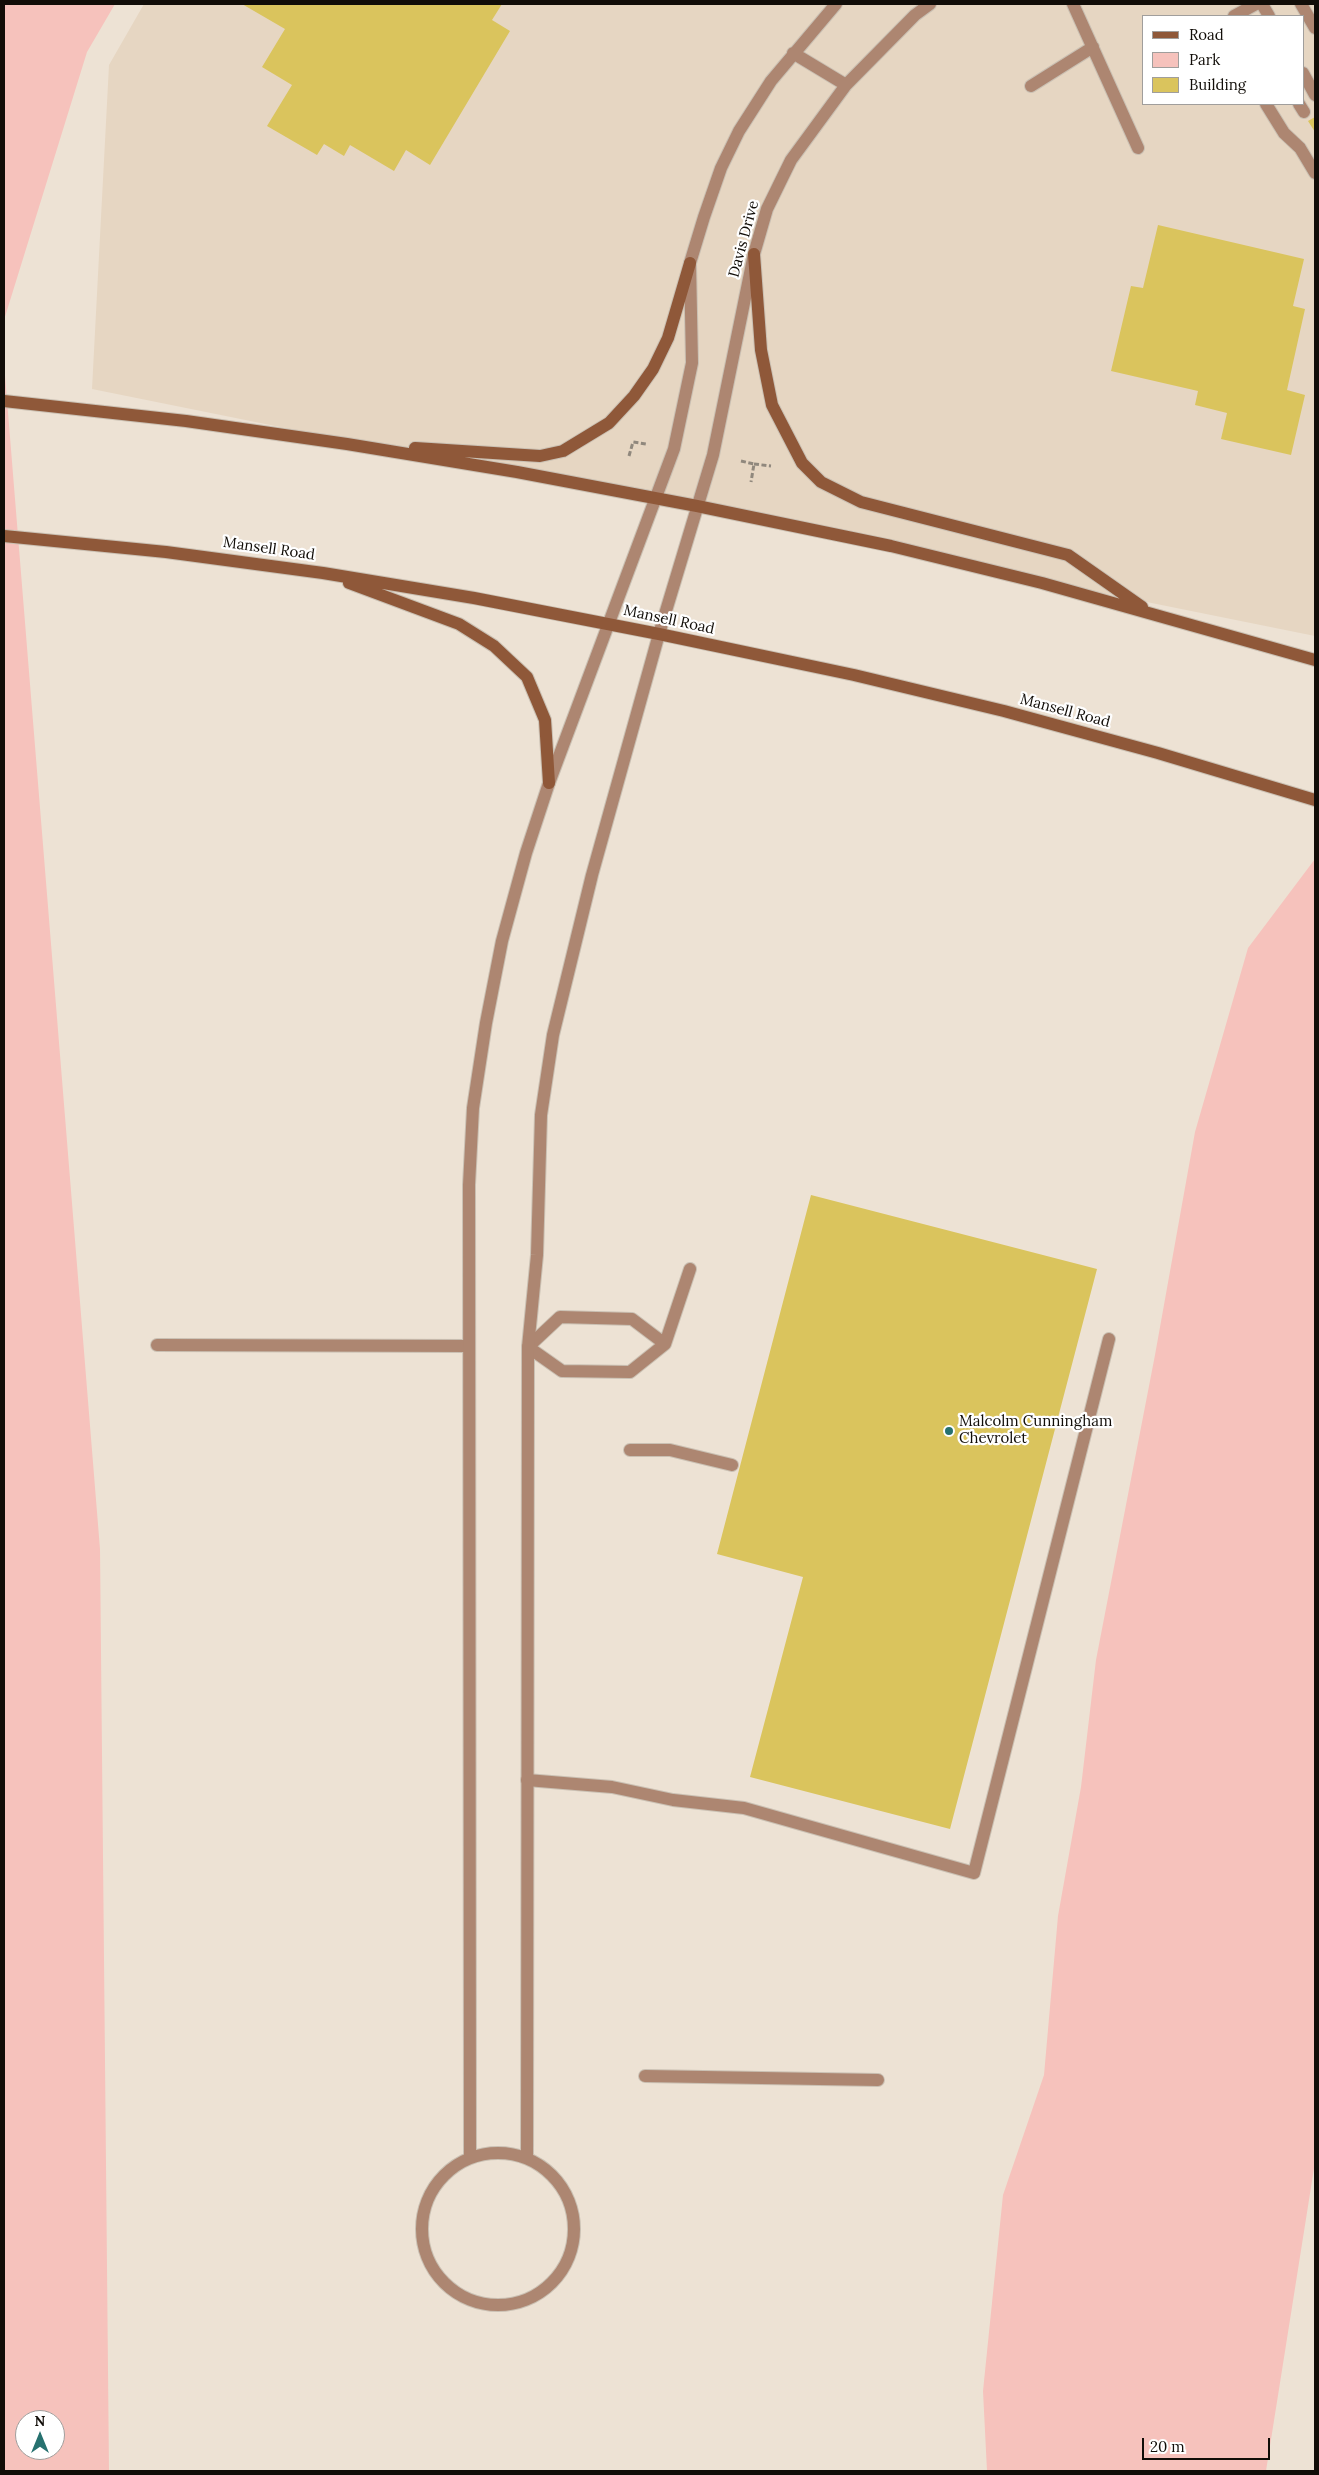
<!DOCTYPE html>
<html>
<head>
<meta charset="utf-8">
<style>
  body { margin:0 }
  #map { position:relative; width:1319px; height:2475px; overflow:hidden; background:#ede2d4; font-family:Lora,serif }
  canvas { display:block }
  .frame { position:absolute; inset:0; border:5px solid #110d08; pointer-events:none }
  .legend { position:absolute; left:1142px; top:15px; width:162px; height:90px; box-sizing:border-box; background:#fff; border:1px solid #a09e9c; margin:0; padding:6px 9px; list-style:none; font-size:15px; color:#110d08 }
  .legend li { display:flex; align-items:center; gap:10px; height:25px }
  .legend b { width:25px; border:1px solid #a09e9c }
  .north { position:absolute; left:15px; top:2410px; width:50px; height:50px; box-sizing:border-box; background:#fff; border:1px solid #a09e9c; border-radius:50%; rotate:0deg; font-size:14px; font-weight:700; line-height:20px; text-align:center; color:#110d08 }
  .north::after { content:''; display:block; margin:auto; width:18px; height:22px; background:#26716f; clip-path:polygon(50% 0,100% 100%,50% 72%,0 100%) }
  .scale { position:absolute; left:1142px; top:2438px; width:128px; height:22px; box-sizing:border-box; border:2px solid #110d08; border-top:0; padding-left:6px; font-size:15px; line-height:18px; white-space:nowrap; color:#110d08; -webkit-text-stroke:4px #fff; paint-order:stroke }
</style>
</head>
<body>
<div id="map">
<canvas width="1319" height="2475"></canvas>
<div class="frame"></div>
<ul class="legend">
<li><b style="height:6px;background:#8f5839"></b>Road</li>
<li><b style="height:14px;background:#f6c2bc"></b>Park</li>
<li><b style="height:14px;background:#dac45d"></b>Building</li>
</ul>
<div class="north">N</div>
<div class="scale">20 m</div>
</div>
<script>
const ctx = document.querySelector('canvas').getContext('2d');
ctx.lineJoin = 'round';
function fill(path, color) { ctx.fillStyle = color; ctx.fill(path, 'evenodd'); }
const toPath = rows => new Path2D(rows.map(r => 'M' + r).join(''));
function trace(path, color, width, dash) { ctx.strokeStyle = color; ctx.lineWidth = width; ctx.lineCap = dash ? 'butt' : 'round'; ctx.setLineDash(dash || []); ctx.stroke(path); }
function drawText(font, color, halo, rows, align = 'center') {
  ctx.font = font + ' Lora,serif'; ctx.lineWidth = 4.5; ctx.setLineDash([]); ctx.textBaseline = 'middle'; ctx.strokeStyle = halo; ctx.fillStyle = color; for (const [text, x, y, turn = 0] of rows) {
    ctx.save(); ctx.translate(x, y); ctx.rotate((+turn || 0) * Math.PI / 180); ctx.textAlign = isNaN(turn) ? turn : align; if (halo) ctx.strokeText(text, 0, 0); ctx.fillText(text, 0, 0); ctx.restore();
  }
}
fill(toPath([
  [144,4,1315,4,1315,636,92,389,109,65],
  [1143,16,1303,16,1303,104,1143,104]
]), '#e6d6c2');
fill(toPath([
  [4,4,115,4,87,52,4,320],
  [4,363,100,1549,109,2471,4,2471],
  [25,2420,55,2420,55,2450,25,2450],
  [1315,859,1315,2162,1266,2471,987,2471,983,2391,1003,2195,1044,2075,1058,1916,1081,1787,1096,1660,1155,1355,1195,1132,1248,948]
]), '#f6c2bc');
fill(toPath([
  [242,4,502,4,492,20,510,31,430,165,406,150,394,171,350,145,344,156,324,144,317,155,267,126,292,85,262,67,285,29],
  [1315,117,1315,132,1308,121],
  [1158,225,1304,259,1293,306,1305,309,1287,390,1305,395,1291,455,1221,439,1227,413,1195,405,1198,391,1111,371,1131,286,1143,288],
  [811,1195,1097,1269,950,1829,750,1777,803,1577,717,1554]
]), '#dac45d');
const lane = toPath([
  [1073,4,1138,148],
  [1262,4,1269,16],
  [1301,4,1315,28],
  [1234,16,1256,4],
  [1303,73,1315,95],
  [1031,86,1093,47],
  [1266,104,1284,133,1300,148,1315,173],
  [1299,104,1304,112],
  [665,1344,632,1319,560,1317,528,1347,562,1371,630,1372,665,1344,690,1269],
  [157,1345,469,1346],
  [630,1450,670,1450,732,1465],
  [527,1780,612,1787,673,1800,744,1808,974,1873,1109,1339],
  [645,2076,878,2080]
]);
const street = toPath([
  [793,53,846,85],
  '422 2229a76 76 0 1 1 152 0a76 76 0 1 1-152 0Z',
  [470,2157,469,1185,473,1108,486,1023,502,941,526,853,549,783,674,449,692,363,690,263,704,217,721,168,739,131,771,81,836,4],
  [527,2157,528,1347,537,1255,541,1115,553,1035,592,875,659,634,713,455,754,254,767,209,791,160,846,85,915,15,930,4]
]);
const secondary = toPath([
  [754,254,761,350,772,405,802,463,821,482,861,502,1068,555,1142,607],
  [4,401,186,421,347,444,517,472,697,506,891,546,1042,583,1315,660],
  [415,448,540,456,563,451,609,423,634,396,653,369,668,338,690,263],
  [4,536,166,552,323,573,474,598,659,634,854,675,1004,711,1158,753,1315,800],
  [349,583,459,624,494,646,527,677,545,720,549,783]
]);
trace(lane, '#cac0b3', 14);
trace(street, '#cac0b3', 14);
trace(secondary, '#cac0b3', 14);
trace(toPath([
  [629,456,633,442,646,444],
  [741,461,754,464,751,482],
  [754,464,771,466]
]), '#90887d', 3, [5, 2.5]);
trace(lane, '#ad8671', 12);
trace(street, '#ad8671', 12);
trace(secondary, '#8f5839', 12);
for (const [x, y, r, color] of [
  [949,1431,5,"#26716f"]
]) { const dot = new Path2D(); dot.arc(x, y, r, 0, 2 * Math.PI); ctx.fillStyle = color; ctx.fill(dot); trace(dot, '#fff', 2); }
drawText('15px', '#110d08', '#fff', [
  ["Davis Drive",744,239,-75],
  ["Mansell Road",269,549,8],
  ["Mansell Road",669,620,12],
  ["Mansell Road",1065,711,15]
]);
drawText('15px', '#110d08', '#fff', [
  ["Malcolm Cunningham",959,1422],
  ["Chevrolet",959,1439]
], 'left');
</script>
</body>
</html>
